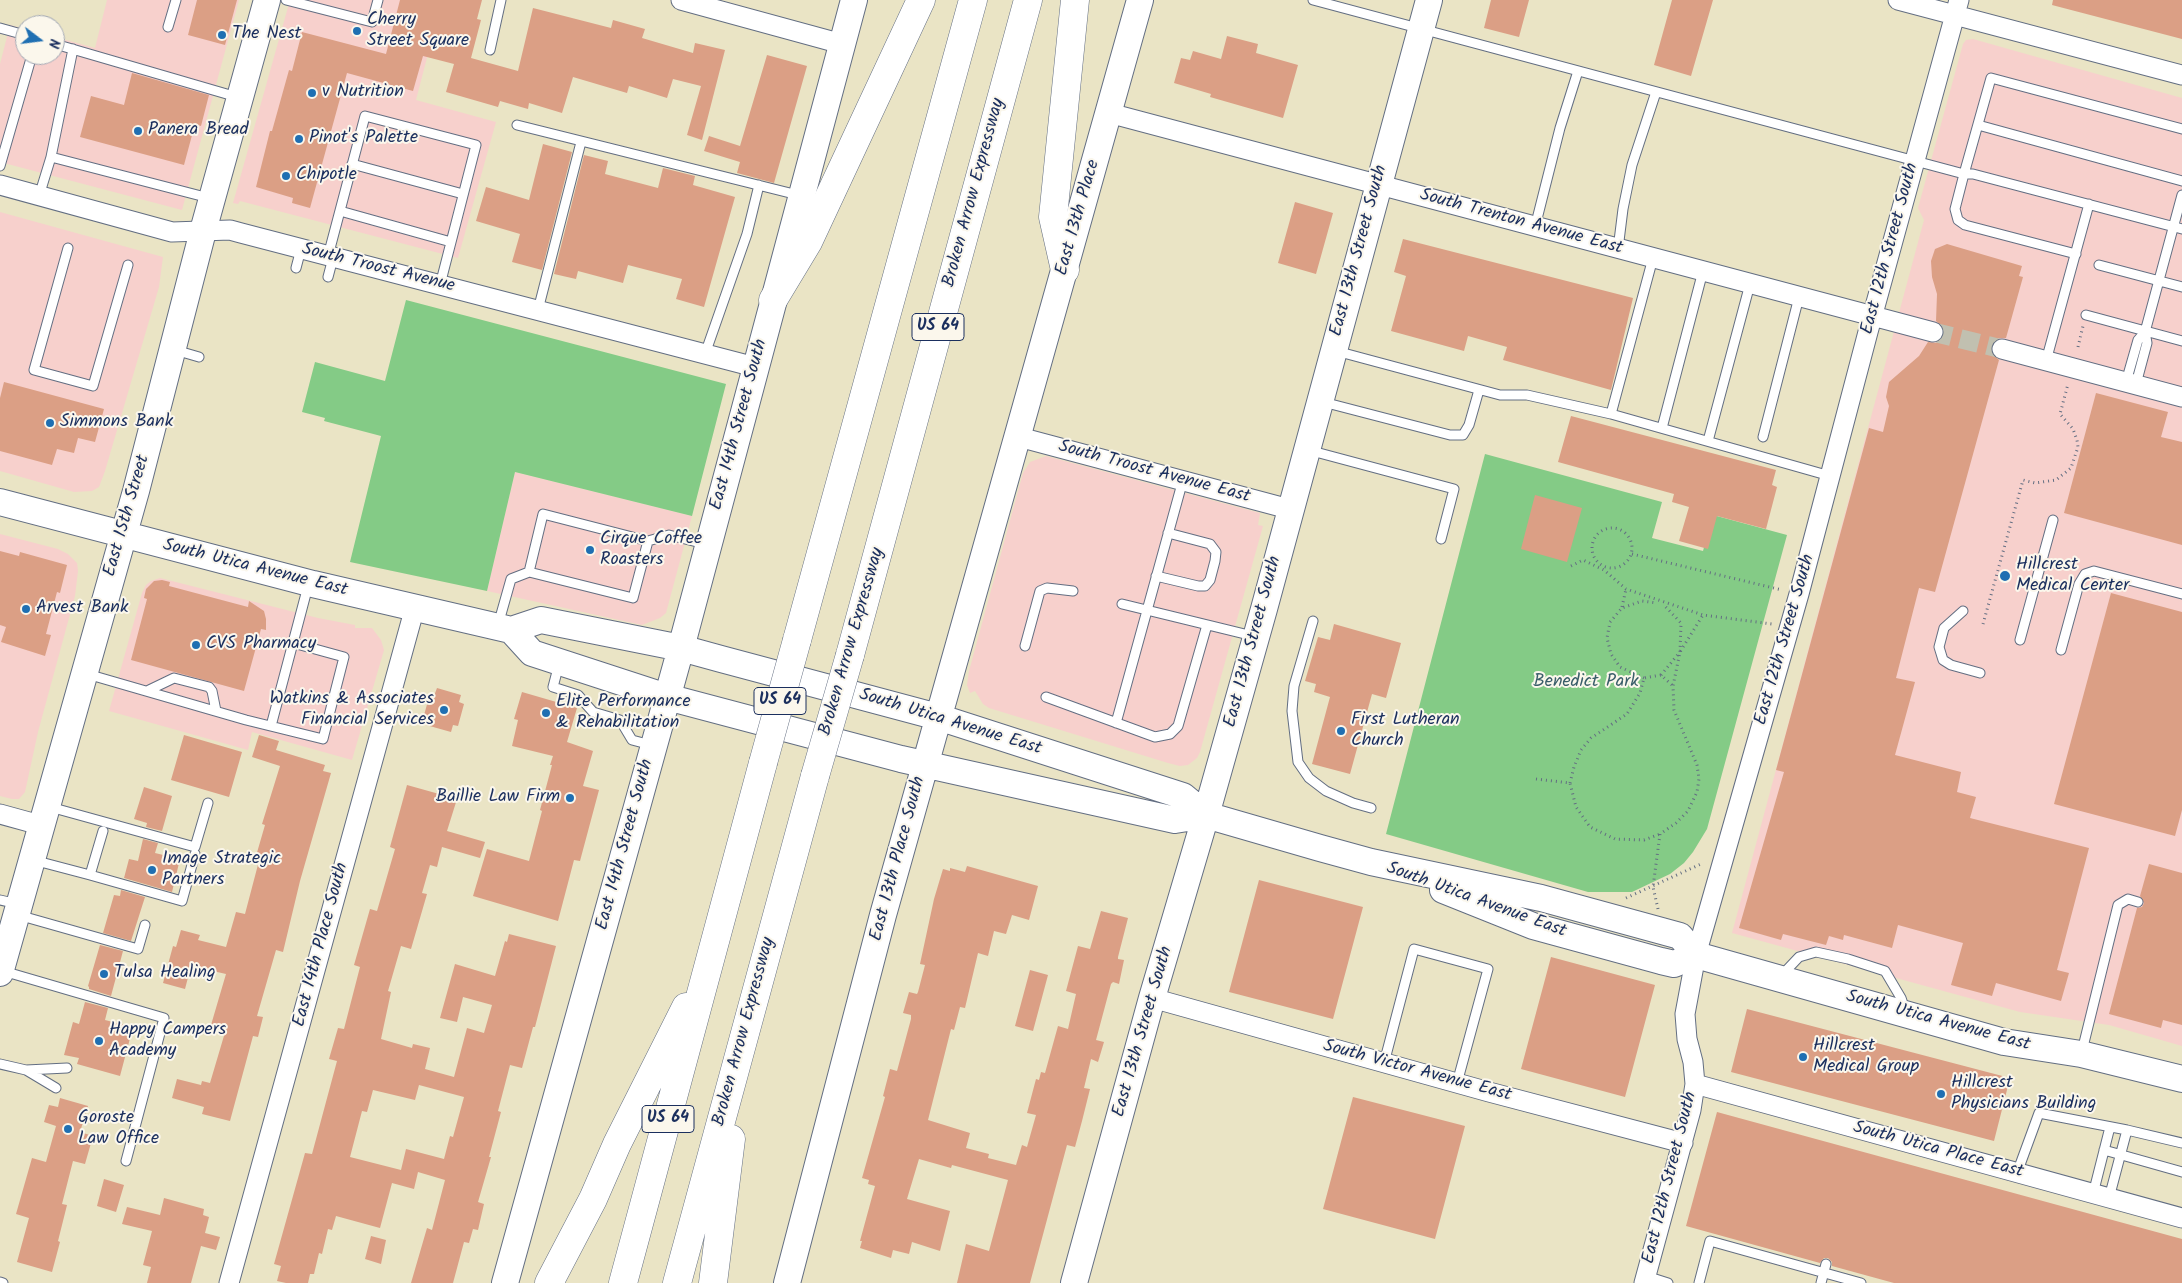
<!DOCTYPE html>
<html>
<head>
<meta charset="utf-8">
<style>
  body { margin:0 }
  #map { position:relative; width:2182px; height:1283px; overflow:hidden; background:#eae4c5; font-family:Kalam,sans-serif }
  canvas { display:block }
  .north { position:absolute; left:15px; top:15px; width:50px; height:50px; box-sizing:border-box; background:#fbf7ec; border:1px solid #a1a7b3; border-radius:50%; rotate:105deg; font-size:14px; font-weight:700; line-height:20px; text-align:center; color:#1b2f5e }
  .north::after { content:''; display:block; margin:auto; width:18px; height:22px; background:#1f6fb2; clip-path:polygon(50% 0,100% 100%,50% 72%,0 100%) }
</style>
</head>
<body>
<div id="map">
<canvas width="2182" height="1283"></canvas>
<div class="north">N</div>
</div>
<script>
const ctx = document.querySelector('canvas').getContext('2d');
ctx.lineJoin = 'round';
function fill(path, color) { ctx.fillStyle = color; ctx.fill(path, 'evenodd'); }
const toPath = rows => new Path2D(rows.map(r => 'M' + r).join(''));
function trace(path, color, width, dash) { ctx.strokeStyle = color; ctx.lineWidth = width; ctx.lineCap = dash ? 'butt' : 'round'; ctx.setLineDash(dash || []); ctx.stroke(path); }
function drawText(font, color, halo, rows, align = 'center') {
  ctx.font = font + ' Kalam,sans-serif'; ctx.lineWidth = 4; ctx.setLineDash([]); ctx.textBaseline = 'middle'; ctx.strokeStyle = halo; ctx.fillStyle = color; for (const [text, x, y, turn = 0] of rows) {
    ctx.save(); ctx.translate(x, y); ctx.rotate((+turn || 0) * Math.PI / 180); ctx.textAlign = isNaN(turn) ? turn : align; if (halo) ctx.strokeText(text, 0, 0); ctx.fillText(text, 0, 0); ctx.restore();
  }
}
fill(toPath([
  [107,0,239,0,182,210,0,162,0,64,10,25,25,29,25,55,55,55,55,37,95,48],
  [290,0,442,0,416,100,496,122,458,258,240,201,238,204,233,203],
  [1973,39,2182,98,2182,1046,2109,1025,2020,1012,1732,933,1924,220,1918,208,1963,44,1966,40],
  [0,212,163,257,159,287,105,471,99,487,92,491,74,492,0,471],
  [1046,456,1260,513,1258,525,1263,526,1200,752,1197,758,1188,765,1180,766,1168,763,989,708,983,704,975,691,970,693,967,685,969,671,1023,473,1030,462],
  [515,472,692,516,666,613,660,618,642,625,487,591],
  [0,534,58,549,68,554,77,563,78,571,75,596,38,732,25,792,19,799,12,799,0,796],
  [160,578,318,618,355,625,355,628,372,628,381,640,384,650,352,760,252,732,248,750,109,711,142,593,146,585,151,581]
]), '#f7d0cc');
fill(toPath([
  [406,300,726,384,692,516,515,472,487,591,350,562,381,436,324,421,325,418,302,412,315,362,385,381],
  [1485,454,1662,502,1652,538,1703,551,1713,515,1787,535,1707,829,1693,852,1684,863,1670,874,1632,892,1588,892,1386,834]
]), '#84cb86');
fill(toPath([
  [197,0,237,0,225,45,188,35],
  [400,0,482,0,477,19,481,20,471,58,518,71,533,8,611,28,613,20,645,29,642,38,693,53,695,43,725,50,702,140,687,135,701,86,673,79,667,98,629,86,627,93,573,77,562,113,529,103,528,109,500,101,498,107,446,92,454,64,423,56,413,91,347,73,310,208,292,203,293,198,256,187,270,131,272,131,289,70,292,71,302,32,386,54],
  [1491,0,1529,0,1519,37,1484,28],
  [1672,0,1713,0,1691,76,1654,65],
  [2053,0,2182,0,2182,39,2052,5],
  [1227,36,1258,44,1256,53,1298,65,1283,118,1210,97,1211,94,1174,83,1181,58,1190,60,1193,51,1221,59],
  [767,55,807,66,774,183,737,173,740,162,704,151,709,136,740,146],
  [132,73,209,95,201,126,195,124,184,165,80,137,91,96,124,105],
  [543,144,572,152,542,270,512,262,520,234,476,221,486,187,529,200],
  [584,155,608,161,605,174,658,188,663,168,695,176,693,185,735,197,704,307,676,299,682,279,628,265,623,283,578,271,576,279,554,274],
  [1295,202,1333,213,1316,274,1278,263],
  [1403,239,1633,298,1611,390,1503,360,1507,347,1468,336,1464,351,1391,331,1406,276,1394,272],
  [1947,244,2022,266,2019,276,2023,277,2006,338,1999,338,1991,346,1991,352,1999,360,1935,592,1919,588,1896,678,1915,682,1895,755,1961,772,1957,792,1976,797,1970,818,2089,848,2057,970,2069,973,2061,1001,1996,983,1992,996,1951,985,1963,943,1898,925,1892,948,1844,935,1843,940,1829,936,1826,945,1783,934,1781,940,1739,928,1784,772,1776,770,1869,428,1883,432,1889,406,1886,397,1889,382,1919,356,1928,342,1936,343,1944,335,1944,329,1936,321,1937,294,1932,277,1931,261,1935,249],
  [4,382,104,409,95,442,78,438,74,453,57,449,52,465,0,451,0,398],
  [2096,393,2168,412,2161,437,2182,442,2182,545,2064,513],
  [1571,416,1776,470,1772,485,1777,487,1766,529,1717,516,1708,549,1679,541,1689,507,1672,502,1674,494,1558,462],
  [1535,495,1582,508,1567,562,1521,549],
  [0,551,19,556,20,552,67,565,60,593,57,592,46,634,51,635,45,656,1,642,6,627,0,625],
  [162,580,170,582,169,586,248,607,249,601,264,611,266,619,266,630,261,629,244,691,131,660,147,599,144,598,146,589,154,581],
  [2111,593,2182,612,2182,810,2175,836,2054,804],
  [1334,624,1401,643,1386,698,1372,694,1350,774,1312,764,1330,697,1314,692,1316,684,1305,681,1318,637,1330,640],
  [437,688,461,695,459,702,464,704,458,726,453,725,451,732,426,725,428,717,424,715,430,694,434,696],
  [522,692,577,708,567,742,593,751,583,786,599,790,580,861,574,860,558,921,473,896,487,849,529,861,542,811,540,810,552,765,550,765,553,756,512,746,518,720,514,719],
  [184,735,242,752,229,797,171,780],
  [259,735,279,741,276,750,325,765,323,771,331,773,300,881,283,952,276,950,257,1016,263,1017,258,1037,253,1036,230,1121,202,1114,204,1107,172,1098,177,1079,201,1085,202,1081,210,1083,226,1029,211,1025,226,974,191,966,185,989,163,983,173,946,176,947,181,930,200,935,198,940,226,947,236,912,245,914,260,857,256,856,265,825,262,824,280,766,252,757],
  [407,785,457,799,447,831,485,842,480,858,442,847,437,867,430,865,422,893,427,894,411,949,401,946,388,991,391,992,381,1039,412,1048,413,1044,430,1048,425,1069,454,1077,467,1028,484,1033,492,1005,463,997,457,1022,440,1018,455,964,495,976,505,941,507,942,509,934,556,946,535,1027,533,1027,522,1068,510,1065,498,1111,501,1112,489,1157,491,1157,478,1202,484,1204,478,1230,473,1229,469,1243,464,1242,453,1283,411,1283,427,1228,432,1230,445,1180,418,1172,414,1189,392,1183,380,1228,336,1216,332,1230,328,1229,322,1254,319,1253,314,1274,310,1274,308,1283,286,1283,277,1281,281,1266,274,1264,305,1153,312,1154,337,1061,329,1059,338,1028,344,1029,360,967,354,965,370,909,377,911,395,849,390,847],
  [419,1085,464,1097,453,1137,450,1136,444,1159,406,1149,401,1170,350,1157,362,1111,367,1112,373,1090,415,1100],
  [144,787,172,796,162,831,146,827,147,823,134,819],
  [143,839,158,843,155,853,180,859,172,892,124,878,129,859,138,861],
  [2149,864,2182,873,2182,1025,2163,1020,2161,1028,2109,1014,2137,908,2142,907,2144,903,2140,896],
  [967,866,1038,886,1029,920,1012,915,1006,934,994,931,988,956,978,953,965,1008,960,1007,954,1030,951,1029,928,1120,970,1133,966,1148,989,1154,988,1158,1016,1165,1022,1145,1027,1147,1036,1115,1027,1113,1036,1079,1039,1080,1041,1072,1045,1073,1058,1026,1068,1029,1076,994,1066,991,1078,946,1090,949,1101,911,1128,918,1118,957,1118,959,1124,960,1119,984,1113,982,1111,984,1096,1040,1104,1042,1098,1062,1091,1059,1084,1088,1090,1089,1082,1121,1075,1147,1067,1145,1030,1283,957,1283,966,1244,989,1251,1008,1180,952,1165,951,1168,919,1159,907,1199,950,1211,940,1251,912,1242,909,1254,893,1250,891,1258,860,1248,862,1241,860,1241,875,1186,868,1184,869,1180,862,1178,885,1097,883,1096,890,1069,897,1071,911,1019,911,1015,903,1013,909,992,917,994,918,992,925,965,920,964,934,899,943,869,950,871,950,868,965,872],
  [1259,880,1363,907,1333,1019,1229,992],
  [121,890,145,897,131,941,103,933,114,895,120,896],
  [100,945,123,951,111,996,89,989,89,987,88,986],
  [1551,957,1655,985,1625,1097,1521,1069],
  [1030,970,1048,975,1033,1031,1015,1026],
  [85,1002,108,1008,105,1020,133,1027,120,1076,77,1064,79,1058,64,1055,73,1022,79,1024],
  [1747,1009,2010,1078,1994,1141,1731,1072],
  [1353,1097,1465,1126,1435,1239,1323,1209],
  [60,1098,88,1106,80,1132,93,1136,85,1164,73,1161,62,1204,67,1205,58,1241,60,1242,52,1272,17,1262,29,1218,16,1214,32,1158,46,1162,56,1126,44,1122,49,1105,58,1107],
  [1717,1112,2182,1239,2182,1283,1894,1283,1832,1266,1832,1262,1828,1258,1824,1258,1820,1263,1686,1226],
  [104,1179,124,1185,116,1212,97,1206],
  [164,1198,204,1209,203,1215,209,1217,205,1233,220,1237,216,1250,201,1246,191,1283,147,1283,151,1267,143,1265,152,1231,122,1224,127,1207,160,1215],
  [371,1236,386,1240,381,1264,365,1259]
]), '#db9f85');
trace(toPath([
  [1933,332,2002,349]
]), '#c1c0b0', 19, [19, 9]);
const lane = toPath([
  [286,0,372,22,378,0],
  [1313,0,1964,174,1991,78,2182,129],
  [168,27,176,0],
  [0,28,25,35],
  [55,44,237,97],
  [490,50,501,0],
  [517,125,798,195],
  [1978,125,2182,181],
  [51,157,209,198],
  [352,164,463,194],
  [0,166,32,55],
  [39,196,51,157,73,49],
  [340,211,451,242],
  [1535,227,1560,128,1578,71],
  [68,248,34,370,93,386,128,265],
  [1618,249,1623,209,1632,165,1656,92],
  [2076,254,1965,225,1958,220,1955,209,1964,174,1973,174,2182,229],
  [328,256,365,116,476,145,440,285],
  [2099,265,2182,287],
  [296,268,301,249],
  [328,277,333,258],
  [538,310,581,142],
  [2086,315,2182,341],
  [175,350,199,357],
  [1336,351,1500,395,1527,395,1611,414,1830,476],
  [705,354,747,234,759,185],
  [2046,361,2089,204],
  [2126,382,2138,340,2145,332],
  [2136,384,2147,343,2145,332,2182,195],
  [1323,402,1450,435,1463,435,1469,425,1479,390],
  [1611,414,1653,258],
  [1662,428,1703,271],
  [1763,437,1799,297],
  [1708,441,1750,284],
  [1308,450,1454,489,1441,539],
  [529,572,633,598,648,541],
  [1156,576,1198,586,1205,586,1210,580,1215,561,1216,552,1210,544,1168,533],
  [1122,604,1253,636],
  [1963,611,1944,628,1939,647,1943,660,1951,665,1980,673],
  [1313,621,1294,686,1292,711,1298,762,1309,778,1326,791,1353,803,1371,808],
  [498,625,511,579,529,572,543,514,648,541,669,535,705,544],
  [2020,640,2053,520],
  [1025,646,1040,591,1047,588,1073,591],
  [2061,650,2079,584,2085,574,2094,571,2182,594],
  [559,664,553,687,578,695,593,712,620,720,632,740,651,745],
  [87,674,246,720,323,739,344,657,293,643],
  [147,691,174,678,209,687,212,691,216,711],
  [1046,697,1155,737,1170,734,1178,726,1207,625],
  [1116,723,1183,480],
  [271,726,308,586],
  [50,807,195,847,208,803],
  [33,860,90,875,103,831],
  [90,875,182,901,195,854],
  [0,900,18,904],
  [18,915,138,949,145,925],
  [3,971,164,1018,126,1161],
  [1781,976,1799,957,1816,952,1848,959,1885,971,1901,998,1905,1010],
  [2082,1051,2118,905,2128,899,2138,902],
  [1384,1063,1414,949,1488,969,1457,1083],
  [0,1064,26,1070,56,1088],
  [26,1070,67,1068],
  [2104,1150,2182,1172],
  [2017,1173,2039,1113,2127,1130,2182,1143],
  [2093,1194,2110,1127],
  [2109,1198,2127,1130],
  [1646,1276,1668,1283],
  [0,1282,3,1283],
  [1699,1283,1710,1241,1861,1283],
  [1821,1283,1826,1264]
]);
const street = toPath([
  [681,0,842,44],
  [1898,0,2182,75],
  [1109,113,1933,332],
  [0,185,172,232,230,230,241,233,755,367],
  [2002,349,2182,397],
  [1019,437,1289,509],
  [0,814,40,825],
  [1152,998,1489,1092,1683,1143],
  [1695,1084,2182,1218],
  [229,1283,415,607],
  [1644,1283,1691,1110,1695,1084,1693,1062,1687,1039,1685,1014,1696,955,1799,594,1868,332,1959,0]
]);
const secondary = toPath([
  [0,502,313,584,511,630,541,620,681,648,721,659,938,717,1183,796,1206,815,1320,848,1371,862,1541,898,1680,936,1696,955,2004,1042,2081,1054,2182,1079],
  [511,630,532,653,667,697,901,759,1175,820,1206,815],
  [1443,890,1533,926,1661,961,1674,964,1696,955],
  [0,973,136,491,203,231,267,0],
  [505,1283,681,648,854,0],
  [787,1283,883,915,1140,0],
  [1074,1283,1152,998,1206,815,1264,609,1429,0]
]);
const highway = toPath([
  [1065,270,1053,217,1075,0],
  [773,300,808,242,921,0],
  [797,640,973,0],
  [850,655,1028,0],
  [549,1283,593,1199,617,1144,686,1007],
  [623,1283,763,763],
  [677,1283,815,776],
  [713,1283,731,1139]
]);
trace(lane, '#636e82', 11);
trace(street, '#636e82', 21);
trace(secondary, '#636e82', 28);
trace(highway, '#636e82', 29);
trace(toPath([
  [2078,347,2083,326],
  '1592 548a20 20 0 1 1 40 0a20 20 0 1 1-40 0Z',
  [1632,554,1782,590],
  [1571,566,1583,560,1604,570,1626,589,1703,615,1772,624],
  [1622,607,1626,589],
  [1983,624,2023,480,2035,483,2056,480,2071,468,2078,447,2077,440,2073,429,2060,414,2068,384],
  [1661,675,1680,652,1681,623,1663,604],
  [1644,678,1620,667,1611,654,1607,638,1610,622,1622,608,1642,601,1657,603],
  [1536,779,1570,783,1576,807,1590,827,1615,839,1644,840,1660,834],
  [1570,783,1574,767,1581,750,1591,738,1627,714,1640,693,1644,678,1661,675,1673,686],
  [1626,898,1701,864],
  [1658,909,1653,887,1660,834,1676,823,1688,811,1697,792,1699,779,1697,765,1674,710,1673,686,1680,652,1703,615]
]), '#636e82', 3, [1, 4]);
trace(lane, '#fff', 9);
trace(street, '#fff', 19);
trace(secondary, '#fff', 26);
trace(highway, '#fff', 28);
const highwayBridge = toPath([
  [763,763,797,640],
  [815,776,850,655]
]);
trace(highwayBridge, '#636e82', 29, []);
trace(highwayBridge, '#fff', 28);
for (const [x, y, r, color] of [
  [357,31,5,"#1f6fb2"],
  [222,35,5,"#1f6fb2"],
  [312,93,5,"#1f6fb2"],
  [138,131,5,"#1f6fb2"],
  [299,139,5,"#1f6fb2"],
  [286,176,5,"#1f6fb2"],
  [50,423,5,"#1f6fb2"],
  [590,550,5,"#1f6fb2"],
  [2005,576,6,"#1f6fb2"],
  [26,609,5,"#1f6fb2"],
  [196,645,5,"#1f6fb2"],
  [444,710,5,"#1f6fb2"],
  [546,713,5,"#1f6fb2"],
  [1341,731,5,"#1f6fb2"],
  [570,798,5,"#1f6fb2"],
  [152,870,5,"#1f6fb2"],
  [104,974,5,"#1f6fb2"],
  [99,1041,5,"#1f6fb2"],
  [1803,1057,5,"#1f6fb2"],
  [1941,1094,5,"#1f6fb2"],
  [68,1129,5,"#1f6fb2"]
]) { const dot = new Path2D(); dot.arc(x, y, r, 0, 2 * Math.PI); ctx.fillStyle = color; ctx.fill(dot); trace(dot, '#fbf7ec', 2); }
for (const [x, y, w] of [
  [938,327,52],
  [780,701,52],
  [668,1119,52]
]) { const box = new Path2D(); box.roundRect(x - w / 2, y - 13.5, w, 27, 4); ctx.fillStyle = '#fbf7ec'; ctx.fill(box); trace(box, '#1b2f5e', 1); }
drawText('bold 16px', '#1b2f5e', null, [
  ["US 64",938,327],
  ["US 64",780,701],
  ["US 64",668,1119]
]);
drawText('18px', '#1b2f5e', '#fbf7ec', [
  ["Cherry",367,21],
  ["Street Square",367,42],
  ["The Nest",232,35],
  ["v Nutrition",322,93],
  ["Panera Bread",148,131],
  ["Pinot's Palette",309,139],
  ["Chipotle",296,176],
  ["Simmons Bank",60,423],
  ["Cirque Coffee",600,540],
  ["Roasters",600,561],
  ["Hillcrest",2016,566],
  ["Medical Center",2016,587],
  ["Arvest Bank",36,609],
  ["CVS Pharmacy",206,645],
  ["Watkins & Associates",434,700,"right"],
  ["Financial Services",434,721,"right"],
  ["Elite Performance",556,703],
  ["& Rehabilitation",556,724],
  ["First Lutheran",1351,721],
  ["Church",1351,742],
  ["Baillie Law Firm",560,798,"right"],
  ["Image Strategic",162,860],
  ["Partners",162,881],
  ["Tulsa Healing",114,974],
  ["Happy Campers",109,1031],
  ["Academy",109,1052],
  ["Hillcrest",1813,1047],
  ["Medical Group",1813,1068],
  ["Hillcrest",1951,1084],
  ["Physicians Building",1951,1105],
  ["Goroste",78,1119],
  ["Law Office",78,1140]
], 'left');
drawText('18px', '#1b2f5e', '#fbf7ec', [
  ["Broken Arrow Expressway",975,193,-75],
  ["East 13th Place",1079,218,-74],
  ["South Trenton Avenue East",1521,223,15],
  ["East 12th Street South",1891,249,-75],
  ["East 13th Street South",1360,251,-75],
  ["South Troost Avenue",378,269,14],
  ["East 14th Street South",740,425,-75],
  ["South Troost Avenue East",1154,473,15],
  ["East 15th Street",128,516,-74],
  ["South Utica Avenue East",255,569,14],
  ["East 12th Street South",1786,640,-74],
  ["Broken Arrow Expressway",853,642,-74],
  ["East 13th Street South",1254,642,-75],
  ["South Utica Avenue East",950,723,17],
  ["East 14th Street South",626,845,-75],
  ["East 13th Place South",899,859,-75],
  ["South Utica Avenue East",1476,901,20],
  ["East 14th Place South",322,945,-75],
  ["South Utica Avenue East",1938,1022,15],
  ["Broken Arrow Expressway",745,1032,-75],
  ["East 13th Street South",1144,1032,-74],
  ["South Victor Avenue East",1417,1072,15],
  ["South Utica Place East",1938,1151,15],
  ["East 12th Street South",1671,1178,-76]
]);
drawText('18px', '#3a5e6a', '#fbf7ec', [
  ["Benedict Park",1586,683]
]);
</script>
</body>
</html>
